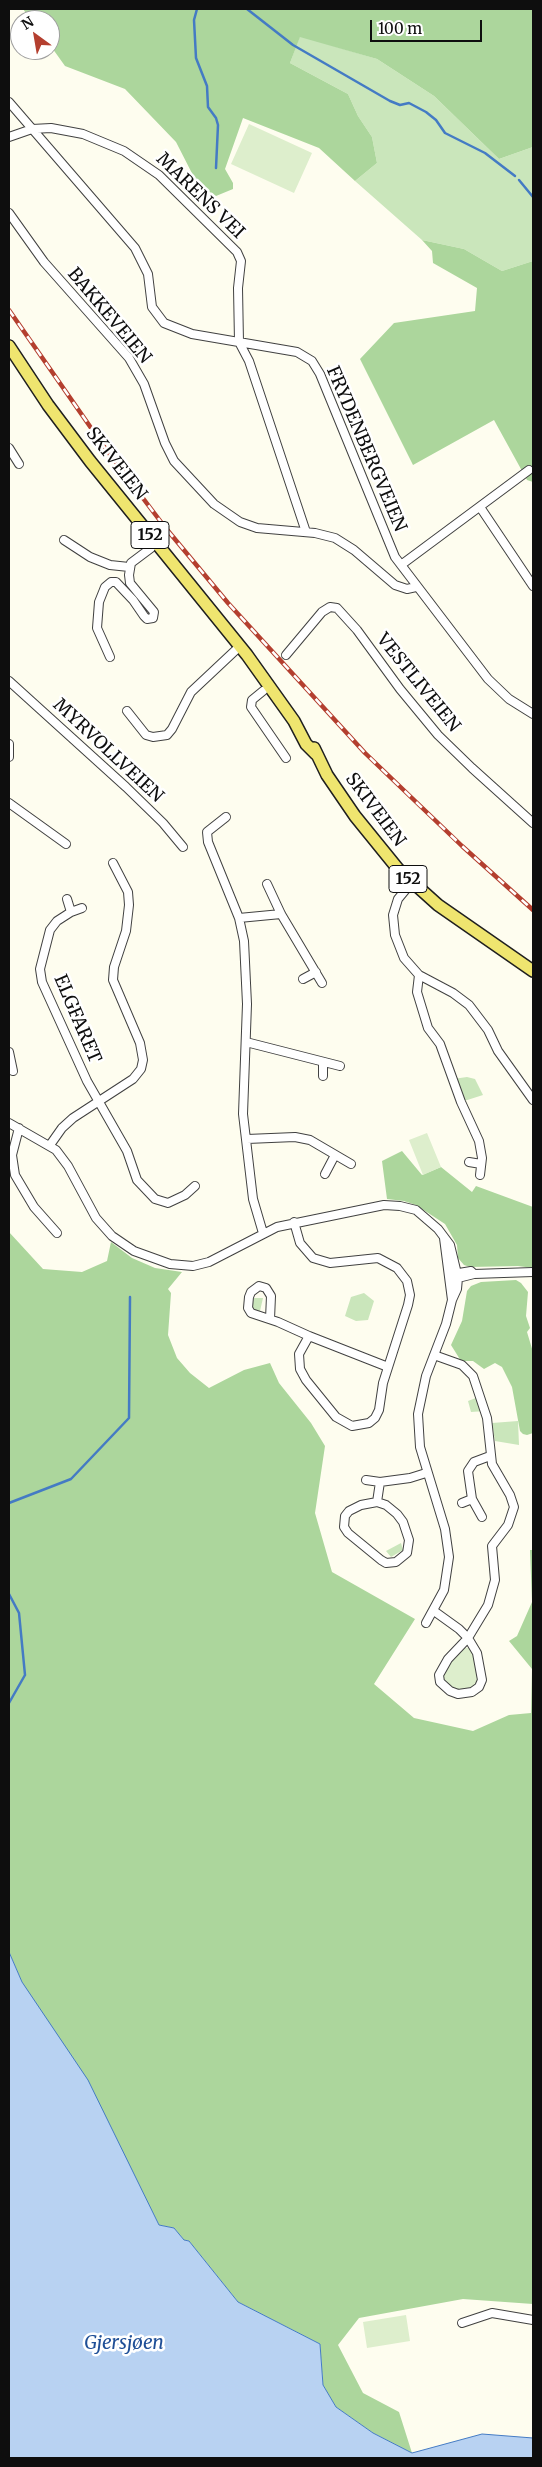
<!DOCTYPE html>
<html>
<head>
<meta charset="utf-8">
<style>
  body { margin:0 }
  #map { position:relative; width:542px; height:2467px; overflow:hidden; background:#fefdef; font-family:Merriweather,serif }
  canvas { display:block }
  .frame { position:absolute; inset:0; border:10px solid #0e0e0e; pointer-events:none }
  .north { position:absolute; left:10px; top:10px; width:50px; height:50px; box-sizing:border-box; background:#fff; border:1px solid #9f9f9f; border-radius:50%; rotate:328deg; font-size:14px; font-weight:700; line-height:20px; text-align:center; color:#0e0e0e }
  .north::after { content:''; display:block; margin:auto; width:18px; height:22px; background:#b43f2f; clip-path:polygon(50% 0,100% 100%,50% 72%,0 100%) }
  .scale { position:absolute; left:370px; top:20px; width:112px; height:22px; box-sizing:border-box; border:2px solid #0e0e0e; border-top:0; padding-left:6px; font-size:15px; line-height:18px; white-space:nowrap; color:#0e0e0e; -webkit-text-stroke:4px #fff; paint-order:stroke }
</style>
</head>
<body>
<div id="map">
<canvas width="542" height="2467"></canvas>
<div class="frame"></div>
<div class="north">N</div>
<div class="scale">100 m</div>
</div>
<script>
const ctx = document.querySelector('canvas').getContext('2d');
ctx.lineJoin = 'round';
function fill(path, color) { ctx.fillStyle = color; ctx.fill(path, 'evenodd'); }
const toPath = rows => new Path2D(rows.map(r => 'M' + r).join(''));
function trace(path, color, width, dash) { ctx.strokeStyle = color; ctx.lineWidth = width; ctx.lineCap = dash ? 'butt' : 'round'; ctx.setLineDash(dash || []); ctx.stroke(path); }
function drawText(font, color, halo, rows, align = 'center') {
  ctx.font = font + ' Merriweather,serif'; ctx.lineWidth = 5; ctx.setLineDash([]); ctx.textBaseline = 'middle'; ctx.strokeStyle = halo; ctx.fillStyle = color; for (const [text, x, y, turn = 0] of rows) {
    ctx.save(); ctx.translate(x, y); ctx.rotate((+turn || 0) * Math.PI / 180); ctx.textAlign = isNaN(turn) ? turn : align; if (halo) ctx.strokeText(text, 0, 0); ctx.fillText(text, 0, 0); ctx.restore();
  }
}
fill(toPath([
  [300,36,377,59,434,96,499,159,533,147,533,261,502,271,464,249,422,240,355,181,377,163,372,137,358,116,348,94,290,63],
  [467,1077,475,1079,483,1095,461,1102,453,1079],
  [364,1293,374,1301,368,1320,356,1321,345,1316,351,1297],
  [254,1298,263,1298,260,1311,252,1309],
  [481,1396,485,1411,471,1412,468,1401],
  [518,1421,519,1445,495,1441,492,1423],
  [401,1543,403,1550,391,1557,386,1551]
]), '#cae6bb');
fill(toPath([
  [23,9,533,9,533,147,499,159,434,96,377,59,300,37,290,63,348,94,358,116,372,137,377,163,355,181,319,148,243,118,225,169,233,183,233,189,216,196,198,185,176,142,125,89,65,66,50,45,50,20,31,20],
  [422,240,464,249,502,271,533,261,533,482,527,480,494,420,413,465,360,359,394,323,475,311,477,288,433,263,432,251],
  [402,1151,422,1175,441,1167,472,1192,476,1186,533,1207,533,1268,518,1266,470,1267,464,1265,458,1258,457,1245,445,1224,416,1205,404,1201,387,1199,382,1161],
  [9,1232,43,1269,82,1272,107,1261,111,1242,132,1258,155,1268,182,1272,168,1289,171,1293,168,1335,177,1358,190,1373,209,1388,244,1370,270,1363,279,1383,311,1423,325,1446,315,1513,332,1572,415,1619,374,1684,414,1718,473,1731,509,1715,531,1713,532,1669,509,1641,517,1636,532,1602,530,1550,533,1550,533,2304,463,2299,359,2318,338,2345,363,2393,399,2412,412,2453,373,2433,336,2407,323,2385,320,2344,238,2302,189,2241,184,2240,174,2228,159,2225,136,2179,22,1982,9,1952],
  [516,1280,521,1283,528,1292,526,1316,530,1328,527,1332,533,1352,533,1433,527,1435,523,1434,520,1431,512,1387,502,1367,495,1363,484,1369,473,1361,461,1361,451,1345,462,1321,467,1291,471,1286,481,1282]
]), '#acd69c');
fill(toPath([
  [249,124,312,153,294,193,231,164],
  [427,1133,441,1167,423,1175,409,1140],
  [460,1648,475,1648,477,1653,479,1687,458,1694,440,1682,442,1667],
  [406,2315,410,2341,367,2348,363,2322]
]), '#dec');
const water = toPath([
  [9,1952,22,1982,88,2080,159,2225,174,2228,184,2240,189,2241,238,2302,320,2344,323,2385,336,2407,373,2433,412,2453,482,2434,533,2438,533,2458,9,2458,9,1952]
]);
fill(water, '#b8d2f2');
trace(water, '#447bc4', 1);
trace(toPath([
  [197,9,194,20,196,58,207,86,208,107,216,118,218,125,216,168],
  [247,9,293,45,390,101,400,105,409,103,426,112,436,120,445,133,485,153,515,176],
  [519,180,533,197],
  [9,1503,71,1479,129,1418,130,1297],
  [9,1594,19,1613,25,1675,9,1703]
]), '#447bc4', 2.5);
const minor = toPath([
  [9,102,135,248,148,274,152,307,164,323,192,334,297,352,312,361,320,374,395,557,488,679,509,699,533,714],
  [9,137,32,129,51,128,83,134,124,151,159,175,237,252,241,261,238,288,239,342,249,361,306,532],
  [9,213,44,262,129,358,144,384,165,443,174,461,214,504,240,522,257,528,315,533,335,538,354,550,395,585,407,589,416,587],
  [9,448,19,464],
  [480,507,533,586],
  [64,540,90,557,110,565,129,567],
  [401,565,529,470],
  [286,655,322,612,330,607,337,608,357,630,400,689,438,735,472,768,533,823],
  [110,657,97,628,99,602,105,587,111,582,116,582,133,600,144,616,147,619,153,618,154,612,130,583,129,575,131,563,151,548],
  [9,681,126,787,163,823,183,847],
  [263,691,252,700,251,707,286,758],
  [127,711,146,735,153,737,167,735,172,729,191,692,240,646],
  [9,744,9,757],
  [9,803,66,844],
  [226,817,207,832,208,842,239,918,244,941,247,1004,243,1114,253,1199,263,1233],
  [412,882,398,899,393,915,395,935,404,958,419,975,453,993,469,1005,488,1030,498,1051,533,1100],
  [267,884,281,914,322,983],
  [67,899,71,912],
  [82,908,71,912,57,921,50,930,40,969,42,982,87,1081,127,1151,137,1180,155,1199,168,1203,185,1195,195,1186],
  [239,918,281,914],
  [419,975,417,992,428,1028,440,1044,461,1102,479,1141,482,1158,480,1175],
  [303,979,316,972],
  [246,1042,340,1066],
  [9,1052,13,1071],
  [323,1076,323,1062],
  [9,1123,56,1150,68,1166,96,1218,112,1236,134,1251,170,1264,193,1266,209,1262,277,1227,384,1205,400,1206,416,1210,438,1229,450,1245,458,1278,457,1289,452,1300,446,1324,426,1376,418,1414,420,1447,445,1529,449,1557,444,1590,426,1623],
  [19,1128,12,1155,15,1175,34,1207,57,1233],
  [247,1139,295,1137,310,1140,351,1164],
  [50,1145,62,1128,73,1118,133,1079,141,1069,143,1060,140,1043,113,980,114,967,126,931,129,905,128,892,113,863],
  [469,1162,481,1164],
  [325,1174,335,1155],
  [444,1238,452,1300],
  [453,1274,471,1271,474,1274],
  [449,1276,458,1278,474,1274,533,1272],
  [270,1319,271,1296,266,1288,259,1286,251,1292,249,1297,248,1308,251,1313,278,1322,309,1336,299,1354,300,1369,306,1380,336,1417,352,1426,369,1423,375,1418,379,1410,383,1383,408,1305,410,1295,407,1281,397,1268,378,1258,330,1263,313,1258,300,1243,294,1222],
  [309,1336,388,1367],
  [434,1355,462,1365,473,1376,487,1418,492,1464,510,1495,514,1507,508,1525,492,1546,495,1580,488,1605,468,1638,448,1659,439,1675,440,1682,450,1691,458,1694,472,1692,479,1687,482,1680,477,1653,468,1638,459,1629,434,1611],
  [366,1480,380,1482],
  [377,1502,361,1505,349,1511,345,1516,344,1527,348,1533,381,1560,386,1563,396,1562,407,1553,409,1540,403,1522,397,1514,386,1505,377,1502,380,1482,410,1478,426,1473],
  [462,1503,472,1499],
  [482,1517,472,1499,468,1471,474,1462,490,1456],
  [462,2323,492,2313,533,2320]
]);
const primary = toPath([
  [9,346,48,405,90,461,247,655,294,721,306,744,316,754],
  [314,748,327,775,355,816,398,869,438,905,533,971]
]);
trace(minor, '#414141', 10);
trace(primary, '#1f1f1f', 14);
trace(minor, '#fff', 8);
trace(primary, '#efe56f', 11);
const rail = toPath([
  [9,310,105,448,164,526,228,603,365,753,462,846,533,910]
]);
trace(rail, '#b43f2f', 4.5);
trace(rail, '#fff', 2.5, [8]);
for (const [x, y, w] of [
  [150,535,38],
  [408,879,38]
]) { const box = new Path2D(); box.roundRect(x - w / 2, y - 13.5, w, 27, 4); ctx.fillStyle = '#fff'; ctx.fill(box); trace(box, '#0e0e0e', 1); }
drawText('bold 16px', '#0e0e0e', null, [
  ["152",150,535],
  ["152",408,879]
]);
drawText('18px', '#0e0e0e', '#fff', [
  ["MARENS VEI",200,196,44],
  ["BAKKEVEIEN",109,316,50],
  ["FRYDENBERGVEIEN",366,449,67],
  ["SKIVEIEN",116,464,52],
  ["VESTLIVEIEN",418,683,51],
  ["MYRVOLLVEIEN",108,751,43],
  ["SKIVEIEN",375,810,53],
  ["ELGFARET",77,1019,67]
]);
drawText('italic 19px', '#1f4f97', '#fff', [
  ["Gjersjøen",124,2344]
]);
</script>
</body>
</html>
